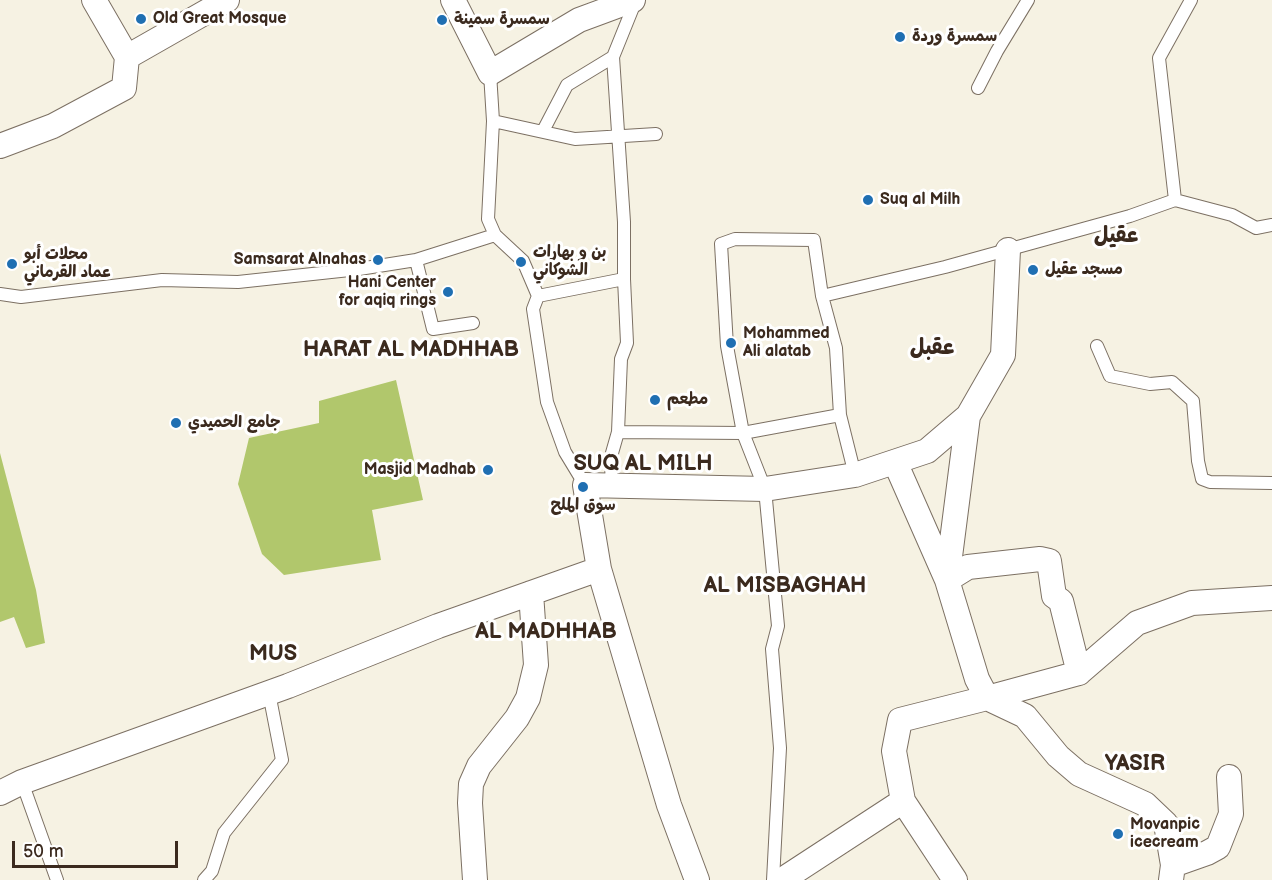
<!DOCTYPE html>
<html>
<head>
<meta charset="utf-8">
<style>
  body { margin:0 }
  #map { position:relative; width:1272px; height:880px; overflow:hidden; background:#f6f2e3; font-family:"Balsamiq Sans",sans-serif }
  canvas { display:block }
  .scale { position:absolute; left:12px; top:841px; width:166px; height:27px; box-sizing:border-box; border:3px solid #3b2a1e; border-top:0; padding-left:8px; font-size:18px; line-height:21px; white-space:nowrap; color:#3b2a1e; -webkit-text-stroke:4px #fff; paint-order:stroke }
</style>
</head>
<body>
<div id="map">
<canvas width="1272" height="880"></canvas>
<div class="scale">50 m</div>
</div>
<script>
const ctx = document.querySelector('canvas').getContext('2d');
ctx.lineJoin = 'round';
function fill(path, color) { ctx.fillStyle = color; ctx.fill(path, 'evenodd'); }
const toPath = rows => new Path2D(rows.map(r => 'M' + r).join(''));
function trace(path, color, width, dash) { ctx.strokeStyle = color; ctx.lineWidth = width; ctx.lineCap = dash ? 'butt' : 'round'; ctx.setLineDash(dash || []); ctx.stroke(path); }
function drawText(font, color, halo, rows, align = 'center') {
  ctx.font = font + ' "Balsamiq Sans","Playpen Sans Arabic",sans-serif'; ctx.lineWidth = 6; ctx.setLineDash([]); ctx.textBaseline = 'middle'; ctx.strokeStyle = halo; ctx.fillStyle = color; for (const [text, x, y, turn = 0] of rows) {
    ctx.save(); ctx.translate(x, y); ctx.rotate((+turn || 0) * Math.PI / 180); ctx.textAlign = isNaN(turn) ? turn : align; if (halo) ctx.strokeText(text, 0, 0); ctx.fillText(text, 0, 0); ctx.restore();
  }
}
fill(toPath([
  [396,380,423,500,372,510,381,560,284,575,262,554,238,484,249,438,319,423,319,401],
  [0,453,36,590,45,643,26,648,14,617,0,622]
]), '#b1c76c');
const lane = toPath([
  [978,88,997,51,1028,0],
  [493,121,575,139,656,134],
  [543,131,567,85,613,57,636,0],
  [1175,200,1232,215,1256,228,1272,225],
  [495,235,523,261,538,296,624,279,624,222,613,57],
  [416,260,433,329,473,323],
  [0,294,21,297,162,280,238,282,359,269,416,260,495,235,488,219,493,121,490,73],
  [538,296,533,309,547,402,565,452,585,485],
  [822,296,836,348,840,415,855,475],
  [1097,346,1110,376,1150,384,1172,382,1193,401,1198,461,1202,479,1210,482,1272,483],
  [618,432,621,359,627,343,624,279],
  [611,485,612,453,618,432,743,433,840,415],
  [22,782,57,880],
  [204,880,212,871,224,833,282,760,269,693],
  [773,880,780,748,772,649,778,626,765,489,743,433,727,346,721,244,735,239,814,240,822,296,945,267,1130,216,1175,200,1159,58,1191,0]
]);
const street = toPath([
  [94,0,127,57,227,0],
  [453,0,490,73,579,20,633,0],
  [0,146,53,126,124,88,127,57],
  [895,462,947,580,977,679,987,698,900,720,894,751,903,801,955,880],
  [947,580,968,567,1040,559,1049,561,1054,596,1061,601,1079,673],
  [947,580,968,416],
  [987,698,1079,673,1137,623,1192,603,1272,598],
  [987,698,1025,716,1058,756,1079,774,1145,804,1166,824,1173,865,1171,880],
  [0,793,22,782,288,686,438,626,599,569],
  [1173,865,1207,853,1218,847,1231,814,1229,777],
  [475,880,470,803,471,784,479,766,517,718,528,698,536,665,531,593],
  [697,880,669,805,599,569,585,485,765,489,855,475,927,451,968,416,1003,355,1008,250],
  [782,880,903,801]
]);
trace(lane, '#7c7063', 14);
trace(street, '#7c7063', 26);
trace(lane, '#fff', 12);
trace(street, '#fff', 24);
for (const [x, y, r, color] of [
  [141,19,6,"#1f6fb2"],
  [442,20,6,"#1f6fb2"],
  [900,37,6,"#1f6fb2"],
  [868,200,6,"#1f6fb2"],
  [378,260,6,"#1f6fb2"],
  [521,262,6,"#1f6fb2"],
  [12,264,6,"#1f6fb2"],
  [1033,270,6,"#1f6fb2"],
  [448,292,6,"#1f6fb2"],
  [731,343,6,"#1f6fb2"],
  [655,400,6,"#1f6fb2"],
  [176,423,6,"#1f6fb2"],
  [488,470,6,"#1f6fb2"],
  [583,487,6,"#1f6fb2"],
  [1118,834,6,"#1f6fb2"]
]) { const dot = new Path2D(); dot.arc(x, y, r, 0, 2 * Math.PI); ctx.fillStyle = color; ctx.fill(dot); trace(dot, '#fff', 2); }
drawText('bold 16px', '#3b2a1e', '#fff', [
  ["Old Great Mosque",153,19],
  ["سمسرة سمينة",454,20],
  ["سمسرة وردة",912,37],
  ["Suq al Milh",880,200],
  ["بن و بهارات",533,253],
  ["الشوكاني",533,271],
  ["محلات أبو",24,255],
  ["عماد القرماني",24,273],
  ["Samsarat Alnahas",366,260,"right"],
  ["مسجد عقيل",1045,270],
  ["Hani Center",436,283,"right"],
  ["for aqiq rings",436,301,"right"],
  ["Mohammed",743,334],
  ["Ali alatab",743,352],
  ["مطعم",667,400],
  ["جامع الحميدي",188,423],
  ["Masjid Madhab",476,470,"right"],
  ["سوق الملح",583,506,"center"],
  ["Movanpic",1130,825],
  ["icecream",1130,843]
], 'left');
drawText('bold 22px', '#3b2a1e', '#fff', [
  ["عقيل",1116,236],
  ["عقبل",932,348],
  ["HARAT AL MADHHAB",411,350],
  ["SUQ AL MILH",643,464],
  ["AL MISBAGHAH",785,586],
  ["AL MADHHAB",546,632],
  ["MUS",273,654],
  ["YASIR",1135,764]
]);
</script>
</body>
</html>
